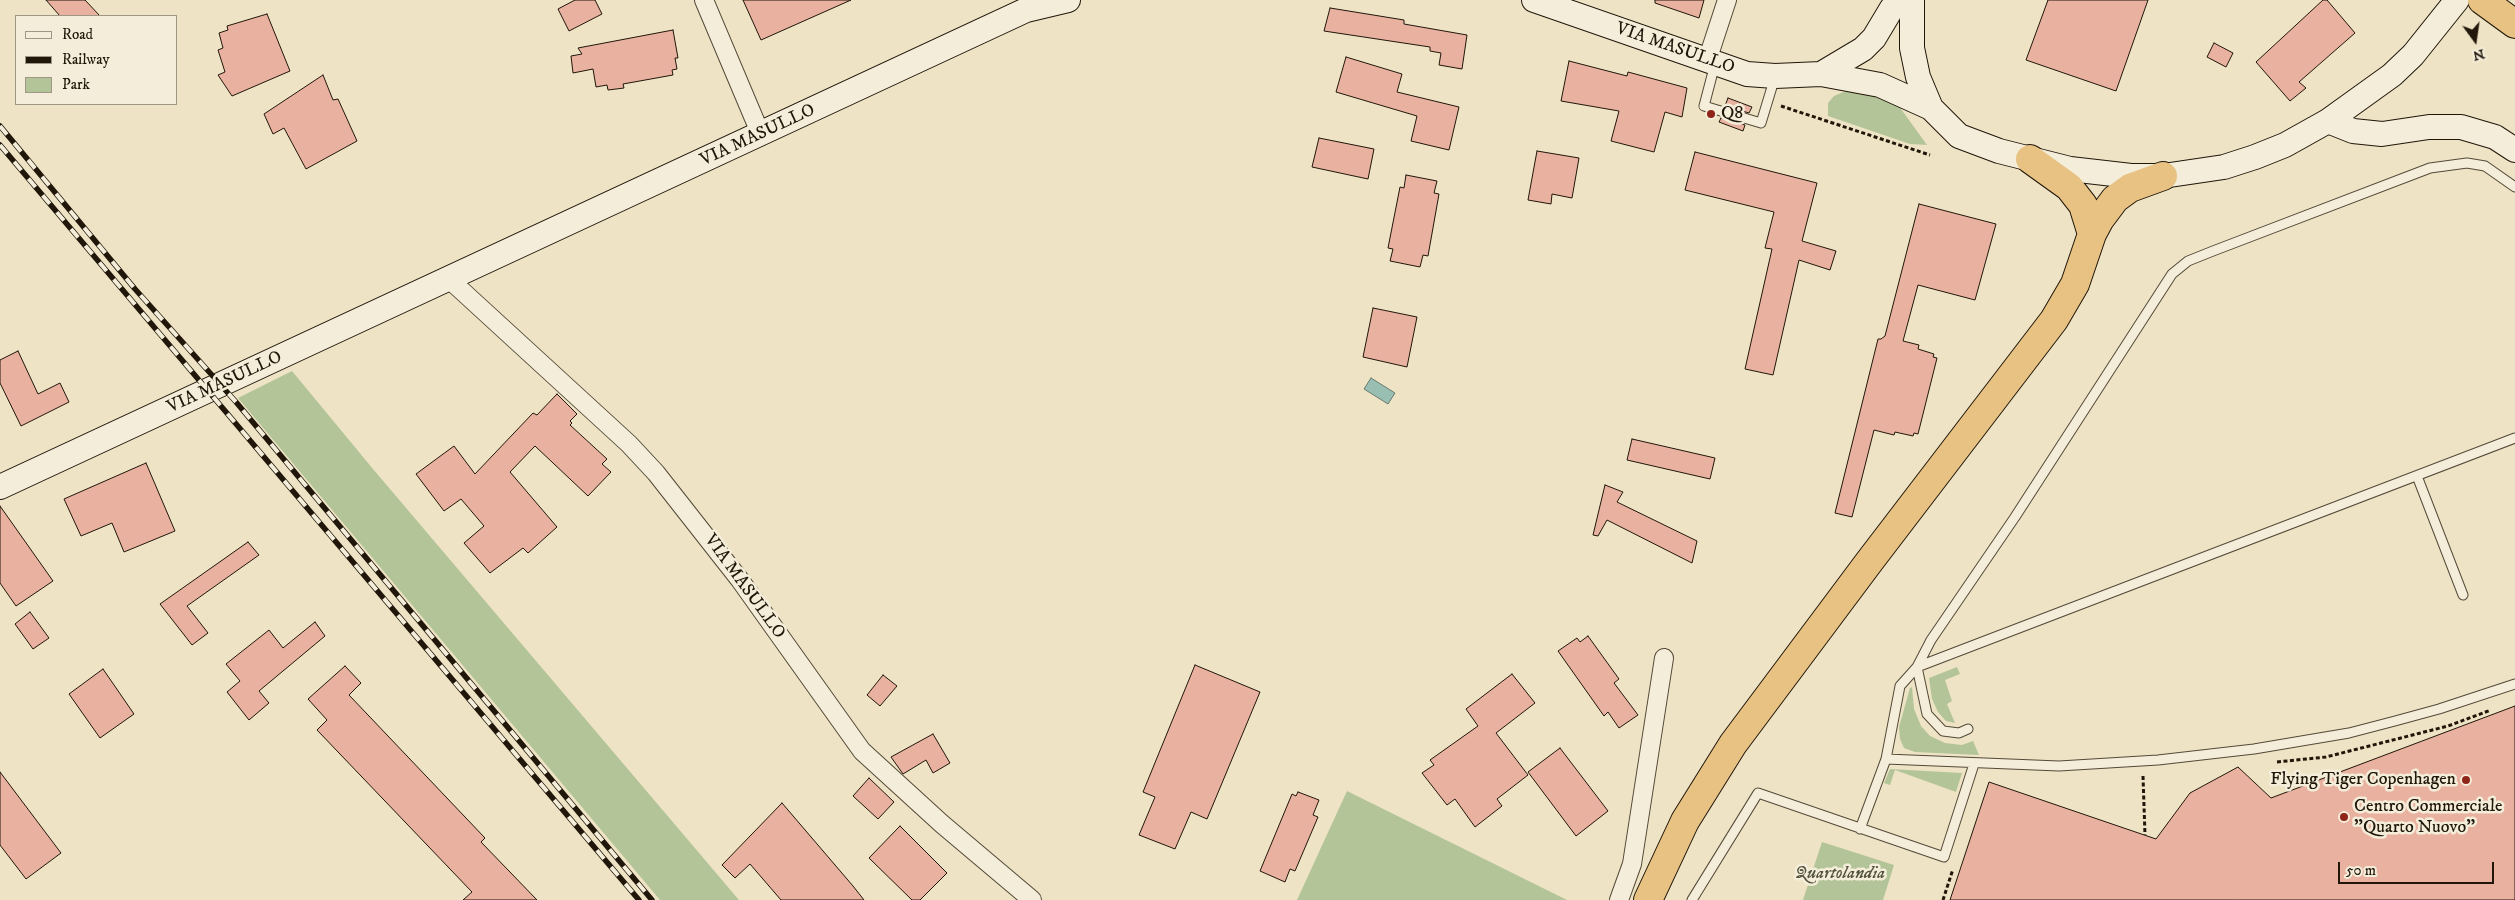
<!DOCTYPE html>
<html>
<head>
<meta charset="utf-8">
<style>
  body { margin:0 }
  #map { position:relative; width:2515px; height:900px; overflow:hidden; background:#eee3c4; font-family:"IM FELL DW Pica",serif }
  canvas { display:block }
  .legend { position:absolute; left:15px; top:15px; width:162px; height:90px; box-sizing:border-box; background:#f4edd9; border:1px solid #9f9786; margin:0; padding:6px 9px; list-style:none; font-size:15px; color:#20160a }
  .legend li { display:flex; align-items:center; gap:10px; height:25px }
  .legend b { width:25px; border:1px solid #9f9786 }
  .north { position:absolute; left:2450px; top:15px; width:50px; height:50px; -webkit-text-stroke:4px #f4edd9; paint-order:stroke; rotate:166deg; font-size:14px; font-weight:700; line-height:20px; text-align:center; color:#20160a }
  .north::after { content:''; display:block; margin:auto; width:18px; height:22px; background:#20160a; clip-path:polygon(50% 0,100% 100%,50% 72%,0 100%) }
  .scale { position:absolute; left:2338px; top:862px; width:156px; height:22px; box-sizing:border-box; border:2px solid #20160a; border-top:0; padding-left:6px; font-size:15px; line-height:18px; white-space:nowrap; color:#20160a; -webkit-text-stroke:4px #f4edd9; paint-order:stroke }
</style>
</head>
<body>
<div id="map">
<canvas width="2515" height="900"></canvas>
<ul class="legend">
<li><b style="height:6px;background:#f4edd9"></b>Road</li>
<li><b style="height:6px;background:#20160a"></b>Railway</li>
<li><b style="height:14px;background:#b3c598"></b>Park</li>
</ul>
<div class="north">N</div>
<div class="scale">50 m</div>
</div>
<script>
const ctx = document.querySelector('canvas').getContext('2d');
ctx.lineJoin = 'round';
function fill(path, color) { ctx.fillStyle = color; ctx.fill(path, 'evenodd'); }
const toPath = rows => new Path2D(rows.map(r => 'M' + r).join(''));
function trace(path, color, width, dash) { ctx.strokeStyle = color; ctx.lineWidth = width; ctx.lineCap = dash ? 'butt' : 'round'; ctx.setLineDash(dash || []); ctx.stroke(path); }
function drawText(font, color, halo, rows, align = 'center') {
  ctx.font = font + ' "IM FELL DW Pica",serif'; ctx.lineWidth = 5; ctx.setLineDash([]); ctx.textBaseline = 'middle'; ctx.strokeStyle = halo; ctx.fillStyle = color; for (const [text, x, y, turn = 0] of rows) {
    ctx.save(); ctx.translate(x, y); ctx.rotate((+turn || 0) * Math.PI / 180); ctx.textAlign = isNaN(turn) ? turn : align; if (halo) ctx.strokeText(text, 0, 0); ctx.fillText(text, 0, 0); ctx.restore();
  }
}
fill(toPath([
  [1862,89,1896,102,1927,145,1910,144,1828,116,1828,103,1834,96,1848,90],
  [292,371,373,469,739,900,660,900,238,398],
  [1957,667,1960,674,1945,680,1952,701,1947,704,1955,723,1946,721,1938,712,1932,699,1929,678],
  [1912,687,1914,709,1921,726,1930,736,1945,743,1962,745,1973,741,1979,755,1915,752,1904,748,1900,739,1899,727,1910,688],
  [1890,769,1962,773,1956,792,1895,770,1890,785,1884,783],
  [1347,791,1567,900,1297,900],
  [1822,842,1894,865,1883,900,1803,900]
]), '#b3c598');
const water = toPath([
  [1371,378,1395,393,1388,404,1364,389,1371,378]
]);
fill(water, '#99beb2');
trace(water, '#697b6f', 1);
const building = toPath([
  [46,0,85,0,100,16,60,16,46,0],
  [575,0,595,0,602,14,569,31,558,9,575,0],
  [743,0,851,0,761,40,743,0],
  [1655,0,1704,0,1699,18,1655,3,1655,0],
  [2048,0,2148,0,2116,91,2026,60,2048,0],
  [2323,0,2327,0,2355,33,2299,82,2306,88,2290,101,2256,62,2323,0],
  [1330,8,1404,20,1404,24,1467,35,1462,69,1439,65,1441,53,1430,51,1430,47,1324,31,1330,8],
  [267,14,290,71,232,96,218,75,225,72,218,50,223,48,219,33,228,30,227,26,267,14],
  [673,30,678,58,675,58,677,69,672,70,673,75,623,84,624,88,608,90,607,85,596,87,593,69,573,73,571,56,582,54,578,48,673,30],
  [2214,43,2233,53,2226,67,2207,57,2214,43],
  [1346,57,1402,74,1397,92,1459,107,1449,150,1411,141,1417,116,1336,92,1346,57],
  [1569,61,1627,76,1628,72,1687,88,1682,117,1665,112,1654,152,1611,141,1619,111,1561,101,1569,61],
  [323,75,333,100,338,99,357,141,306,169,284,128,273,134,264,114,323,75],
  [1728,98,1752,107,1749,113,1725,106,1728,98],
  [1721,118,1745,125,1743,131,1719,122,1721,118],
  [1319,138,1374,149,1368,179,1312,167,1319,138],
  [1537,151,1579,158,1572,198,1552,194,1551,204,1528,200,1537,151],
  [1695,152,1817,183,1802,241,1836,251,1830,270,1799,260,1773,375,1745,369,1772,249,1765,248,1774,212,1685,190,1695,152],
  [1406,175,1437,181,1434,193,1439,194,1428,256,1423,255,1420,267,1390,261,1393,249,1388,248,1400,187,1404,188,1406,175],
  [1919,204,1996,224,1975,300,1918,285,1903,341,1919,345,1918,349,1934,354,1933,357,1937,358,1918,434,1914,433,1913,436,1895,432,1894,435,1874,430,1852,517,1835,513,1878,339,1881,339,1885,336,1919,204],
  [1373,308,1417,317,1407,367,1363,357,1373,308],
  [18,351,38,394,60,383,69,402,21,426,0,383,0,360,18,351],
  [557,394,577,414,570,421,572,423,570,425,607,459,602,464,611,472,588,496,535,446,510,472,557,527,528,553,523,548,490,573,464,543,484,526,461,499,444,511,416,474,454,446,475,474,533,413,537,415,557,394],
  [1632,439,1715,458,1710,479,1627,460,1632,439],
  [146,463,175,531,124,552,112,523,81,536,64,499,146,463],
  [1605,485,1623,492,1617,502,1697,541,1692,563,1607,520,1598,536,1593,535,1605,485],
  [0,506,53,581,16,606,0,583,0,506],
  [248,542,259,555,187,606,208,633,192,645,160,604,248,542],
  [30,612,49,638,33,649,15,624,30,612],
  [315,622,325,636,259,691,269,703,249,720,227,692,240,681,226,664,269,630,283,648,315,622],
  [1588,636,1619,679,1614,683,1638,715,1619,728,1608,712,1604,716,1558,651,1577,638,1580,642,1588,636],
  [1195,665,1260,692,1207,819,1191,812,1175,849,1139,835,1155,797,1143,792,1195,665],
  [345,666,361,683,349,695,485,838,481,842,537,900,463,900,472,892,317,730,327,720,308,699,345,666],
  [103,669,134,714,100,738,69,694,103,669],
  [1512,674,1535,703,1496,733,1528,775,1497,799,1502,806,1475,827,1455,799,1447,805,1422,773,1434,765,1430,760,1478,726,1466,709,1512,674],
  [883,675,897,686,880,706,867,695,883,675],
  [2515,706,2515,900,1950,900,1989,782,2156,839,2190,793,2238,767,2271,798,2515,706],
  [933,734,950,763,933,773,926,760,903,774,891,757,933,734],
  [1560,748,1608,811,1576,836,1528,772,1560,748],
  [0,772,61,853,26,879,0,845,0,772],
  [869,778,894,802,878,819,853,796,869,778],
  [1298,792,1319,800,1313,815,1318,817,1295,871,1290,869,1285,882,1260,871,1292,794,1296,796,1298,792],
  [782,803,853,886,864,900,781,900,750,864,735,878,722,865,782,803],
  [900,826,947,873,920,900,912,900,869,858,900,826]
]);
fill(building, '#e9b1a0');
trace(building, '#20160a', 1);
const lane = toPath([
  [1715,64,1704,106,1761,123,1775,77],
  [2515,438,1917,667,1900,686,1886,759,2059,766,2158,760,2254,749,2349,733,2395,721,2439,709,2515,684],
  [2417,476,2463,595],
  [1968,729,1959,733,1943,731,1927,714,1917,667,1931,640,2015,517,2172,274,2188,261,2213,251,2430,168,2467,163,2485,166,2515,187],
  [1860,829,1886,759],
  [1692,900,1758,793,1944,857,1974,764]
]);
const street = toPath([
  [704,0,761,135],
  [1707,61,1727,0],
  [449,279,629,444,656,473,740,580,862,751,942,824,1032,900],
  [1619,900,1632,864,1664,658]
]);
const secondary = toPath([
  [1534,0,1747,74,1775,76,1821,74,1880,85,1931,108],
  [1912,0,1912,48,1918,77,1931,108,1959,136,1999,151,2070,169,2131,176,2163,176,2224,167,2255,157,2285,145,2328,121,2392,75,2413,55,2457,0],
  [1821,74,1863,49,1874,38,1892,8,1901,0],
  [2328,121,2353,131,2382,134,2429,127,2461,127,2495,137,2515,150],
  [0,487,1026,10,1068,0]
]);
const highway = toPath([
  [2482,0,2515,24],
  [2030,159,2069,187,2083,205,2092,234],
  [1648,900,1685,821,1733,744,1869,562,2054,320,2075,284,2092,234,2100,219,2115,199,2130,188,2163,176]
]);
trace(lane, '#544938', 11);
trace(street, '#544938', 20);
trace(secondary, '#20160a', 26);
trace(highway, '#20160a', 30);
trace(toPath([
  [1781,106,1930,155],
  [2277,762,2326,757,2448,726,2491,710],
  [2143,776,2145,835],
  [1943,900,1953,869]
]), '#20160a', 3, [4, 2.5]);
trace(lane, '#f4edd9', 9);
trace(street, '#f4edd9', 18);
trace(secondary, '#f4edd9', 24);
trace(highway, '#e7c282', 28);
const rail = toPath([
  [0,126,135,289,236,402,652,900],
  [0,145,639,900]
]);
trace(rail, '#20160a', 5.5);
trace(rail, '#f4edd9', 4, [11]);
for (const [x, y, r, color] of [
  [1711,114,5,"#8f2418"],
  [2466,780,5,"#8f2418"],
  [2344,817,5,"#8f2418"]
]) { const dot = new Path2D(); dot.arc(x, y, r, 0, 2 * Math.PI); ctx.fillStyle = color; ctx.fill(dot); trace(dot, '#f4edd9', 2); }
drawText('18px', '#20160a', '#f4edd9', [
  ["VIA MASULLO",1675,49,19],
  ["VIA MASULLO",758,136,-25],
  ["VIA MASULLO",225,383,-25],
  ["VIA MASULLO",744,587,54]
]);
drawText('18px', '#20160a', '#f4edd9', [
  ["Q8",1721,114],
  ["Flying Tiger Copenhagen",2456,780,"right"],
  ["Centro Commerciale",2354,807],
  ["\"Quarto Nuovo\"",2354,828]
], 'left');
drawText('italic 18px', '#53533c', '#f4edd9', [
  ["Quartolandia",1840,874]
]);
</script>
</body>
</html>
